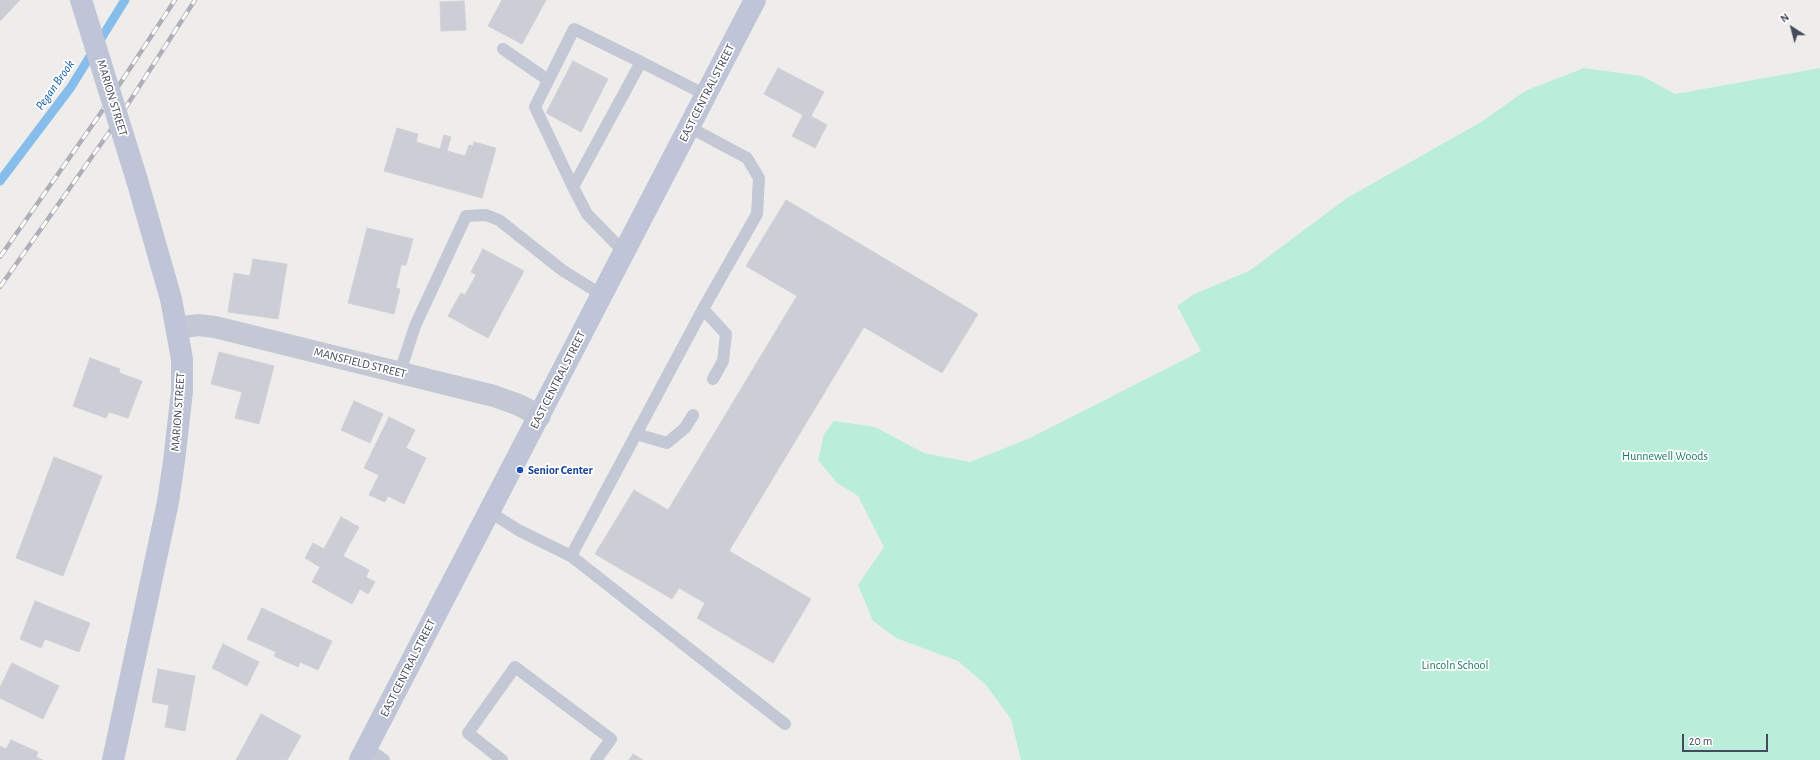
<!DOCTYPE html>
<html>
<head>
<meta charset="utf-8">
<style>
  body { margin:0 }
  #map { position:relative; width:1820px; height:760px; overflow:hidden; background:#efedec; font-family:"Alegreya Sans",sans-serif }
  canvas { display:block }
  .north { position:absolute; left:1772px; top:8px; width:40px; height:40px; -webkit-text-stroke:3px #fff; paint-order:stroke; rotate:324deg; font-size:11px; font-weight:700; line-height:16px; text-align:center; color:#454b5a }
  .north::after { content:''; display:block; margin:auto; width:14px; height:18px; background:#454b5a; clip-path:polygon(50% 0,100% 100%,50% 72%,0 100%) }
  .scale { position:absolute; left:1682px; top:734px; width:86px; height:18px; box-sizing:border-box; border:2px solid #454b5a; border-top:0; padding-left:5px; font-size:12px; line-height:14px; white-space:nowrap; color:#454b5a; -webkit-text-stroke:3px #fff; paint-order:stroke }
</style>
</head>
<body>
<div id="map">
<canvas width="1820" height="760"></canvas>
<div class="north">N</div>
<div class="scale">20 m</div>
</div>
<script>
const ctx = document.querySelector('canvas').getContext('2d');
ctx.lineJoin = 'round';
function fill(path, color) { ctx.fillStyle = color; ctx.fill(path, 'evenodd'); }
const toPath = rows => new Path2D(rows.map(r => 'M' + r).join(''));
function trace(path, color, width, dash) { ctx.strokeStyle = color; ctx.lineWidth = width; ctx.lineCap = dash ? 'butt' : 'round'; ctx.setLineDash(dash || []); ctx.stroke(path); }
function drawText(font, color, halo, rows, align = 'center') {
  ctx.font = font + ' "Alegreya Sans",sans-serif'; ctx.lineWidth = 3.5; ctx.setLineDash([]); ctx.textBaseline = 'middle'; ctx.strokeStyle = halo; ctx.fillStyle = color; for (const [text, x, y, turn = 0] of rows) {
    ctx.save(); ctx.translate(x, y); ctx.rotate((+turn || 0) * Math.PI / 180); ctx.textAlign = isNaN(turn) ? turn : align; if (halo) ctx.strokeText(text, 0, 0); ctx.fillText(text, 0, 0); ctx.restore();
  }
}
fill(toPath([
  [1584,68,1642,76,1675,94,1820,68,1820,760,1021,760,1011,719,986,685,958,661,896,638,873,621,858,585,884,547,858,496,837,483,818,460,824,434,834,421,875,427,924,453,970,462,1028,439,1201,351,1177,306,1194,294,1249,271,1347,198,1481,122,1525,91]
]), '#baeedb');
trace(toPath([
  [0,181,71,87,125,0]
]), '#87bdeb', 9);
const building = toPath([
  [0,0,20,0,0,21,0,0],
  [502,0,546,0,522,44,488,26,502,0],
  [464,1,466,30,441,31,440,2,464,1],
  [573,61,608,79,581,132,546,113,573,61],
  [778,68,824,92,811,116,827,125,815,148,792,136,803,115,764,94,778,68],
  [397,128,418,134,416,142,440,149,444,135,451,137,447,151,465,156,469,145,473,146,474,142,496,148,482,198,384,171,397,128],
  [786,200,978,314,942,373,864,327,729,551,811,599,773,663,697,618,705,603,679,588,672,599,595,554,634,490,668,510,797,296,746,266,786,200],
  [367,228,413,239,406,265,401,265,396,288,400,289,394,314,348,303,367,228],
  [483,249,524,271,488,338,448,316,461,293,465,295,476,275,471,272,483,249],
  [253,259,287,264,278,319,228,312,234,273,250,276,253,259],
  [219,352,274,366,259,424,235,418,242,392,211,384,219,352],
  [90,358,120,369,119,373,142,381,128,418,109,412,106,418,73,406,90,358],
  [354,401,383,414,370,443,341,430,354,401],
  [389,417,415,430,406,448,426,458,404,504,388,496,385,502,369,495,379,475,364,468,389,417],
  [54,457,102,476,63,576,16,558,54,457],
  [341,517,359,527,343,556,369,570,366,577,375,582,368,594,360,589,352,604,312,582,320,567,305,558,313,543,324,549,341,517],
  [35,601,90,623,79,652,45,639,41,648,20,639,35,601],
  [262,608,332,641,318,670,300,662,298,667,274,656,276,652,247,639,262,608],
  [223,644,259,662,247,686,212,668,223,644],
  [12,663,59,686,43,719,0,698,0,687,12,663],
  [158,669,195,676,185,731,165,727,169,705,152,702,158,669],
  [261,714,301,736,287,760,236,760,261,714],
  [11,740,38,752,36,757,43,760,0,760,0,746,6,749,11,740],
  [633,754,643,760,629,760,633,754]
]);
fill(building, '#cccdd5');
trace(building, '#d0d1d8', 1);
trace(toPath([
  [503,49,548,80],
  [573,187,535,107,574,29,641,62],
  [624,252,587,214,573,187,641,62,706,95],
  [703,309,726,334,723,361,713,379],
  [400,372,415,326,466,216,486,215,499,220,562,270,602,295],
  [636,434,667,443,685,428,693,415],
  [488,511,520,531,571,556,703,309,757,214,759,178,747,158,689,127],
  [571,556,785,724],
  [367,748,384,760],
  [502,760,468,733,515,667,611,739,596,760]
]), '#c3c8d4', 12);
trace(toPath([
  [177,328,198,325,215,327,494,396,519,405,540,416]
]), '#c3c8d4', 22);
trace(toPath([
  [113,760,168,502,174,461,182,391,182,359,171,299,137,180],
  [360,760,755,0]
]), '#bfc4d6', 22);
const rail = toPath([
  [0,257,100,114,175,0],
  [0,287,115,124,195,0]
]);
trace(rail, '#afb0b7', 4.5);
trace(rail, '#fff', 3, [9]);
trace(toPath([
  [81,0,137,180]
]), '#bfc4d6', 22);
for (const [x, y, r, color] of [
  [520,470,4,"#1a4fb4"]
]) { const dot = new Path2D(); dot.arc(x, y, r, 0, 2 * Math.PI); ctx.fillStyle = color; ctx.fill(dot); trace(dot, '#fff', 1.5); }
drawText('12px', '#454b5a', '#fff', [
  ["EAST CENTRAL STREET",707,93,-63],
  ["MARION STREET",112,98,73],
  ["MANSFIELD STREET",360,363,14],
  ["EAST CENTRAL STREET",558,380,-63],
  ["MARION STREET",178,412,-86],
  ["EAST CENTRAL STREET",408,668,-63]
]);
drawText('12px', '#177a61', '#fff', [
  ["Hunnewell Woods",1665,456],
  ["Lincoln School",1455,665]
]);
drawText('bold 12px', '#164399', '#fff', [
  ["Senior Center",528,470]
], 'left');
drawText('italic 13px', '#0d5fa5', '#fff', [
  ["Pegan Brook",55,85,-55]
]);
</script>
</body>
</html>
